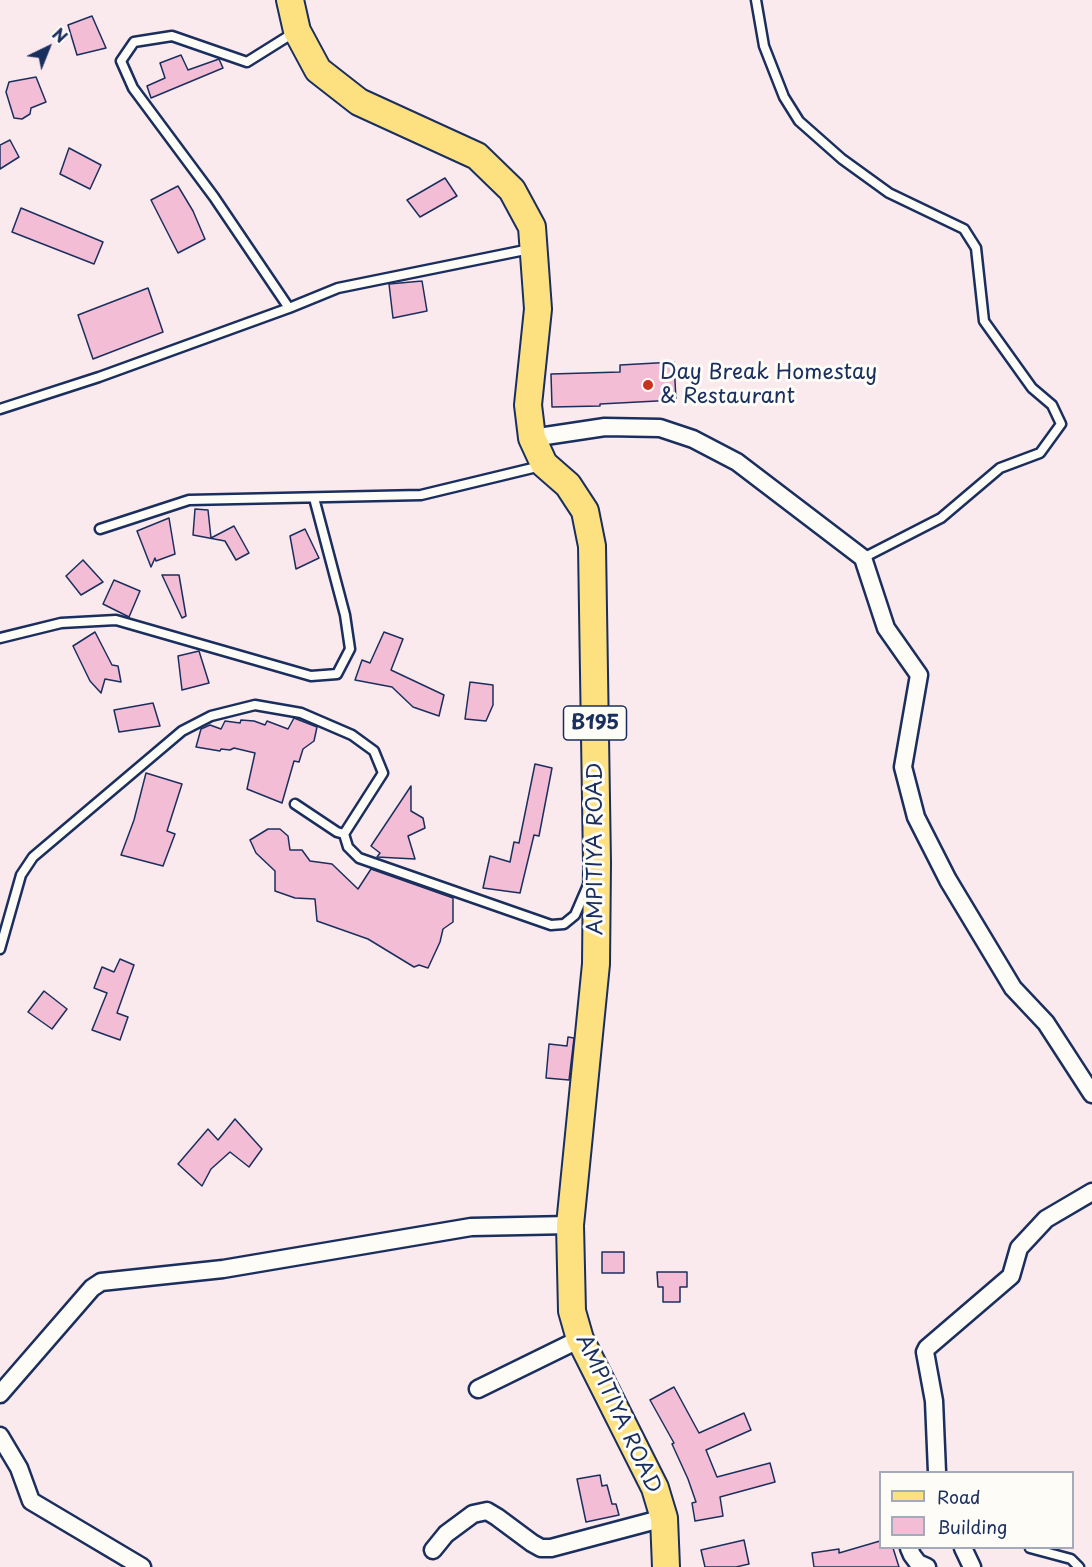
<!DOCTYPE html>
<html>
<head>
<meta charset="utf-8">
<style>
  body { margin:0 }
  #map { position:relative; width:1092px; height:1567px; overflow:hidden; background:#fae9ed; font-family:"Playpen Sans",sans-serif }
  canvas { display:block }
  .legend { position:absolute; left:879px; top:1471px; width:195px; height:78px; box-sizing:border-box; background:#fdfcf7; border:2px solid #a3aaba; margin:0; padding:8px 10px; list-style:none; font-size:18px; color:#1b2f5e }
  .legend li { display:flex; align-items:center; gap:12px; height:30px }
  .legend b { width:30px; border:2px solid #a3aaba }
  .north { position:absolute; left:18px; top:18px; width:60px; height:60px; -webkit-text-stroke:4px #fdfcf7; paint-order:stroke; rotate:43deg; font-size:16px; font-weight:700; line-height:24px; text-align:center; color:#1b2f5e }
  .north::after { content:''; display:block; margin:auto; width:21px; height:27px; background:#1b2f5e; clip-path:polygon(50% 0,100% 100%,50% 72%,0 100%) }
</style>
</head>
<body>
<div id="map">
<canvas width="1092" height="1567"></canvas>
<ul class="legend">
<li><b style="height:8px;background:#fde080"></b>Road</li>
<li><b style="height:16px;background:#f3bdd5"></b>Building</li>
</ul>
<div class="north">N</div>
</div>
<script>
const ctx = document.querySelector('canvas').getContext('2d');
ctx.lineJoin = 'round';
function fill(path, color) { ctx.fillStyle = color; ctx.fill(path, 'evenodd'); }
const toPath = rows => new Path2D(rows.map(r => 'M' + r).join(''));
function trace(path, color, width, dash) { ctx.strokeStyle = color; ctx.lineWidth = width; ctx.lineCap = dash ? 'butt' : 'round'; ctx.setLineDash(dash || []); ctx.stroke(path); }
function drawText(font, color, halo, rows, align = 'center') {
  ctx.font = font + ' "Playpen Sans",sans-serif'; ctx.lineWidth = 6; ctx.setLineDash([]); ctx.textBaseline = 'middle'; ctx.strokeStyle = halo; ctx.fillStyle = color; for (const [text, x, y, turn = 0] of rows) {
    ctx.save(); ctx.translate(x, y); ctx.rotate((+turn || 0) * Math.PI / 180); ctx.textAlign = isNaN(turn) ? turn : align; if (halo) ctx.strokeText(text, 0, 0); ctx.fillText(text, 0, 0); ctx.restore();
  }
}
const building = toPath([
  [92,16,106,48,77,55,68,25,92,16],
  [181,55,188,70,219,59,223,68,151,98,147,86,165,78,160,63,181,55],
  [36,77,46,102,31,108,30,114,22,119,14,118,6,92,9,82,36,77],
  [10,140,19,157,0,169,0,145,10,140],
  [69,148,101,165,90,189,60,174,69,148],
  [445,178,457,196,420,217,407,200,445,178],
  [178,186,193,211,205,239,178,253,151,200,178,186],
  [21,208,103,242,94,264,12,232,21,208],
  [422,281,427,311,393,318,389,284,422,281],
  [148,288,163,332,93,359,78,315,148,288],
  [674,362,676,400,600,404,600,406,552,407,551,374,620,372,620,365,674,362],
  [195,509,208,510,211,538,234,526,249,553,236,560,225,541,193,535,195,509],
  [169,518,175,554,156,561,155,558,151,567,137,531,169,518],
  [305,529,319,558,296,569,290,536,305,529],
  [83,560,103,582,81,595,66,576,83,560],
  [162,575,179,575,186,616,182,618,162,575],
  [114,580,140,591,129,617,103,604,114,580],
  [95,632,112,665,118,666,121,682,105,679,101,693,90,681,73,646,95,632],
  [384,632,403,639,391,670,444,695,439,716,413,707,392,687,355,680,362,660,370,663,384,632],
  [199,651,209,683,182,690,178,656,199,651],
  [470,682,493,685,493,705,486,721,465,719,470,682],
  [153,703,160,726,119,732,114,710,153,703],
  [294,718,317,727,314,741,303,749,299,762,294,761,282,803,247,789,255,753,234,748,230,750,221,749,220,751,196,747,201,729,210,725,221,729,225,721,240,723,241,720,254,721,265,725,267,721,288,729,294,718],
  [535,764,552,768,539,836,534,835,520,893,483,888,490,856,510,862,514,842,519,843,535,764],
  [146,773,182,784,167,831,175,834,163,866,121,855,134,820,146,773],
  [411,786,411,811,423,818,425,828,408,836,415,859,377,857,380,853,371,846,411,786],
  [268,829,280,829,288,836,290,850,302,850,310,861,332,864,358,889,371,869,453,898,453,922,443,929,440,942,428,968,419,965,414,967,368,939,317,921,315,899,295,898,275,891,275,871,256,853,250,840,268,829],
  [120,959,134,965,117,1013,128,1017,120,1040,92,1030,107,993,94,988,102,967,114,972,120,959],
  [44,991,67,1009,52,1029,28,1012,44,991],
  [568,1037,574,1038,569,1080,546,1078,549,1044,567,1046,568,1037],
  [235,1119,262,1149,249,1167,230,1152,211,1169,202,1186,178,1164,208,1129,218,1140,235,1119],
  [602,1252,624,1252,624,1273,602,1273,602,1252],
  [657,1272,687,1272,687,1287,680,1287,680,1302,663,1302,663,1287,658,1287,657,1272],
  [674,1387,699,1433,744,1413,751,1430,706,1450,717,1477,770,1463,775,1482,720,1497,723,1516,695,1521,692,1503,696,1502,688,1479,672,1444,674,1443,650,1400,674,1387],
  [600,1475,602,1486,607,1485,612,1504,616,1504,619,1515,586,1522,577,1479,600,1475],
  [744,1540,749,1564,736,1567,705,1567,701,1550,744,1540],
  [880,1541,880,1548,893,1548,899,1567,814,1567,812,1553,839,1549,839,1553,880,1541]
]);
fill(building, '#f3bdd5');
trace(building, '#1b2f5e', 1.5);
const service = toPath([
  [756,0,764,46,784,97,799,121,842,159,889,193,964,229,976,248,984,321,1032,388,1052,405,1061,424,1040,453,1000,468,941,518,863,558],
  [289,308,214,197,133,88,121,61,134,42,172,36,247,62,295,32],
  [0,409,99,377,289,308,338,288,530,249],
  [100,529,189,500,421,495,541,466],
  [0,638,61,623,116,620,311,676,337,674,350,649,345,615,314,498],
  [295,804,337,832,344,834],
  [0,949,21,875,33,857,182,731,211,716,255,705,301,713,352,735,374,751,383,773,344,834,348,847,359,858,551,925,564,924,575,915,588,885],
  [1030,1548,1071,1559,1079,1567]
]);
const minor = toPath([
  [532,438,605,427,660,428,693,439,737,462,863,558,886,628,919,675,903,767,916,817,948,880,1013,988,1046,1023,1092,1094],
  [478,1389,580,1339],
  [0,1394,92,1288,101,1282,223,1269,471,1227,570,1225],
  [0,1436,19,1468,31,1501,142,1567],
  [937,1472,934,1401,925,1352,927,1348,1011,1276,1019,1248,1046,1219,1092,1192],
  [909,1548,912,1555,918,1563,927,1567],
  [963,1548,972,1567],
  [433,1550,446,1534,473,1514,487,1511,497,1517,532,1543,541,1548,551,1548,664,1518]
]);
const primary = toPath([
  [290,0,297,31,318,70,359,102,477,156,512,190,532,227,538,309,528,405,532,438,544,464,568,485,585,511,592,546,597,863,596,964,570,1225,572,1311,580,1339,655,1488,664,1518,666,1567]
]);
trace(service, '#1b2f5e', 13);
trace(minor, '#1b2f5e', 21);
trace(primary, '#1b2f5e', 30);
trace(service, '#fdfcf7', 8);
trace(minor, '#fdfcf7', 16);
trace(primary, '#fde080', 26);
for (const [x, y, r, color] of [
  [648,385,6,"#c8321e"]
]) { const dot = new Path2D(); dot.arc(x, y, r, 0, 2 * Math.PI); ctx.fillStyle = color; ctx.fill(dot); trace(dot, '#fdfcf7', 2); }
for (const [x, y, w] of [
  [595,723,63]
]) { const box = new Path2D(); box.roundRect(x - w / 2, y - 17, w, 34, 4.5); ctx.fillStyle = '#fdfcf7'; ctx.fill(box); trace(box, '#1b2f5e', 1.5); }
drawText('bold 20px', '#1b2f5e', null, [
  ["B195",595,723]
]);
drawText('21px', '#1b2f5e', '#fdfcf7', [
  ["Day Break Homestay",660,373],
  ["& Restaurant",660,397]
], 'left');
drawText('21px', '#1b2f5e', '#fdfcf7', [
  ["AMPITIYA ROAD",596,849,-90],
  ["AMPITIYA ROAD",618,1414,65]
]);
</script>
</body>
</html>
